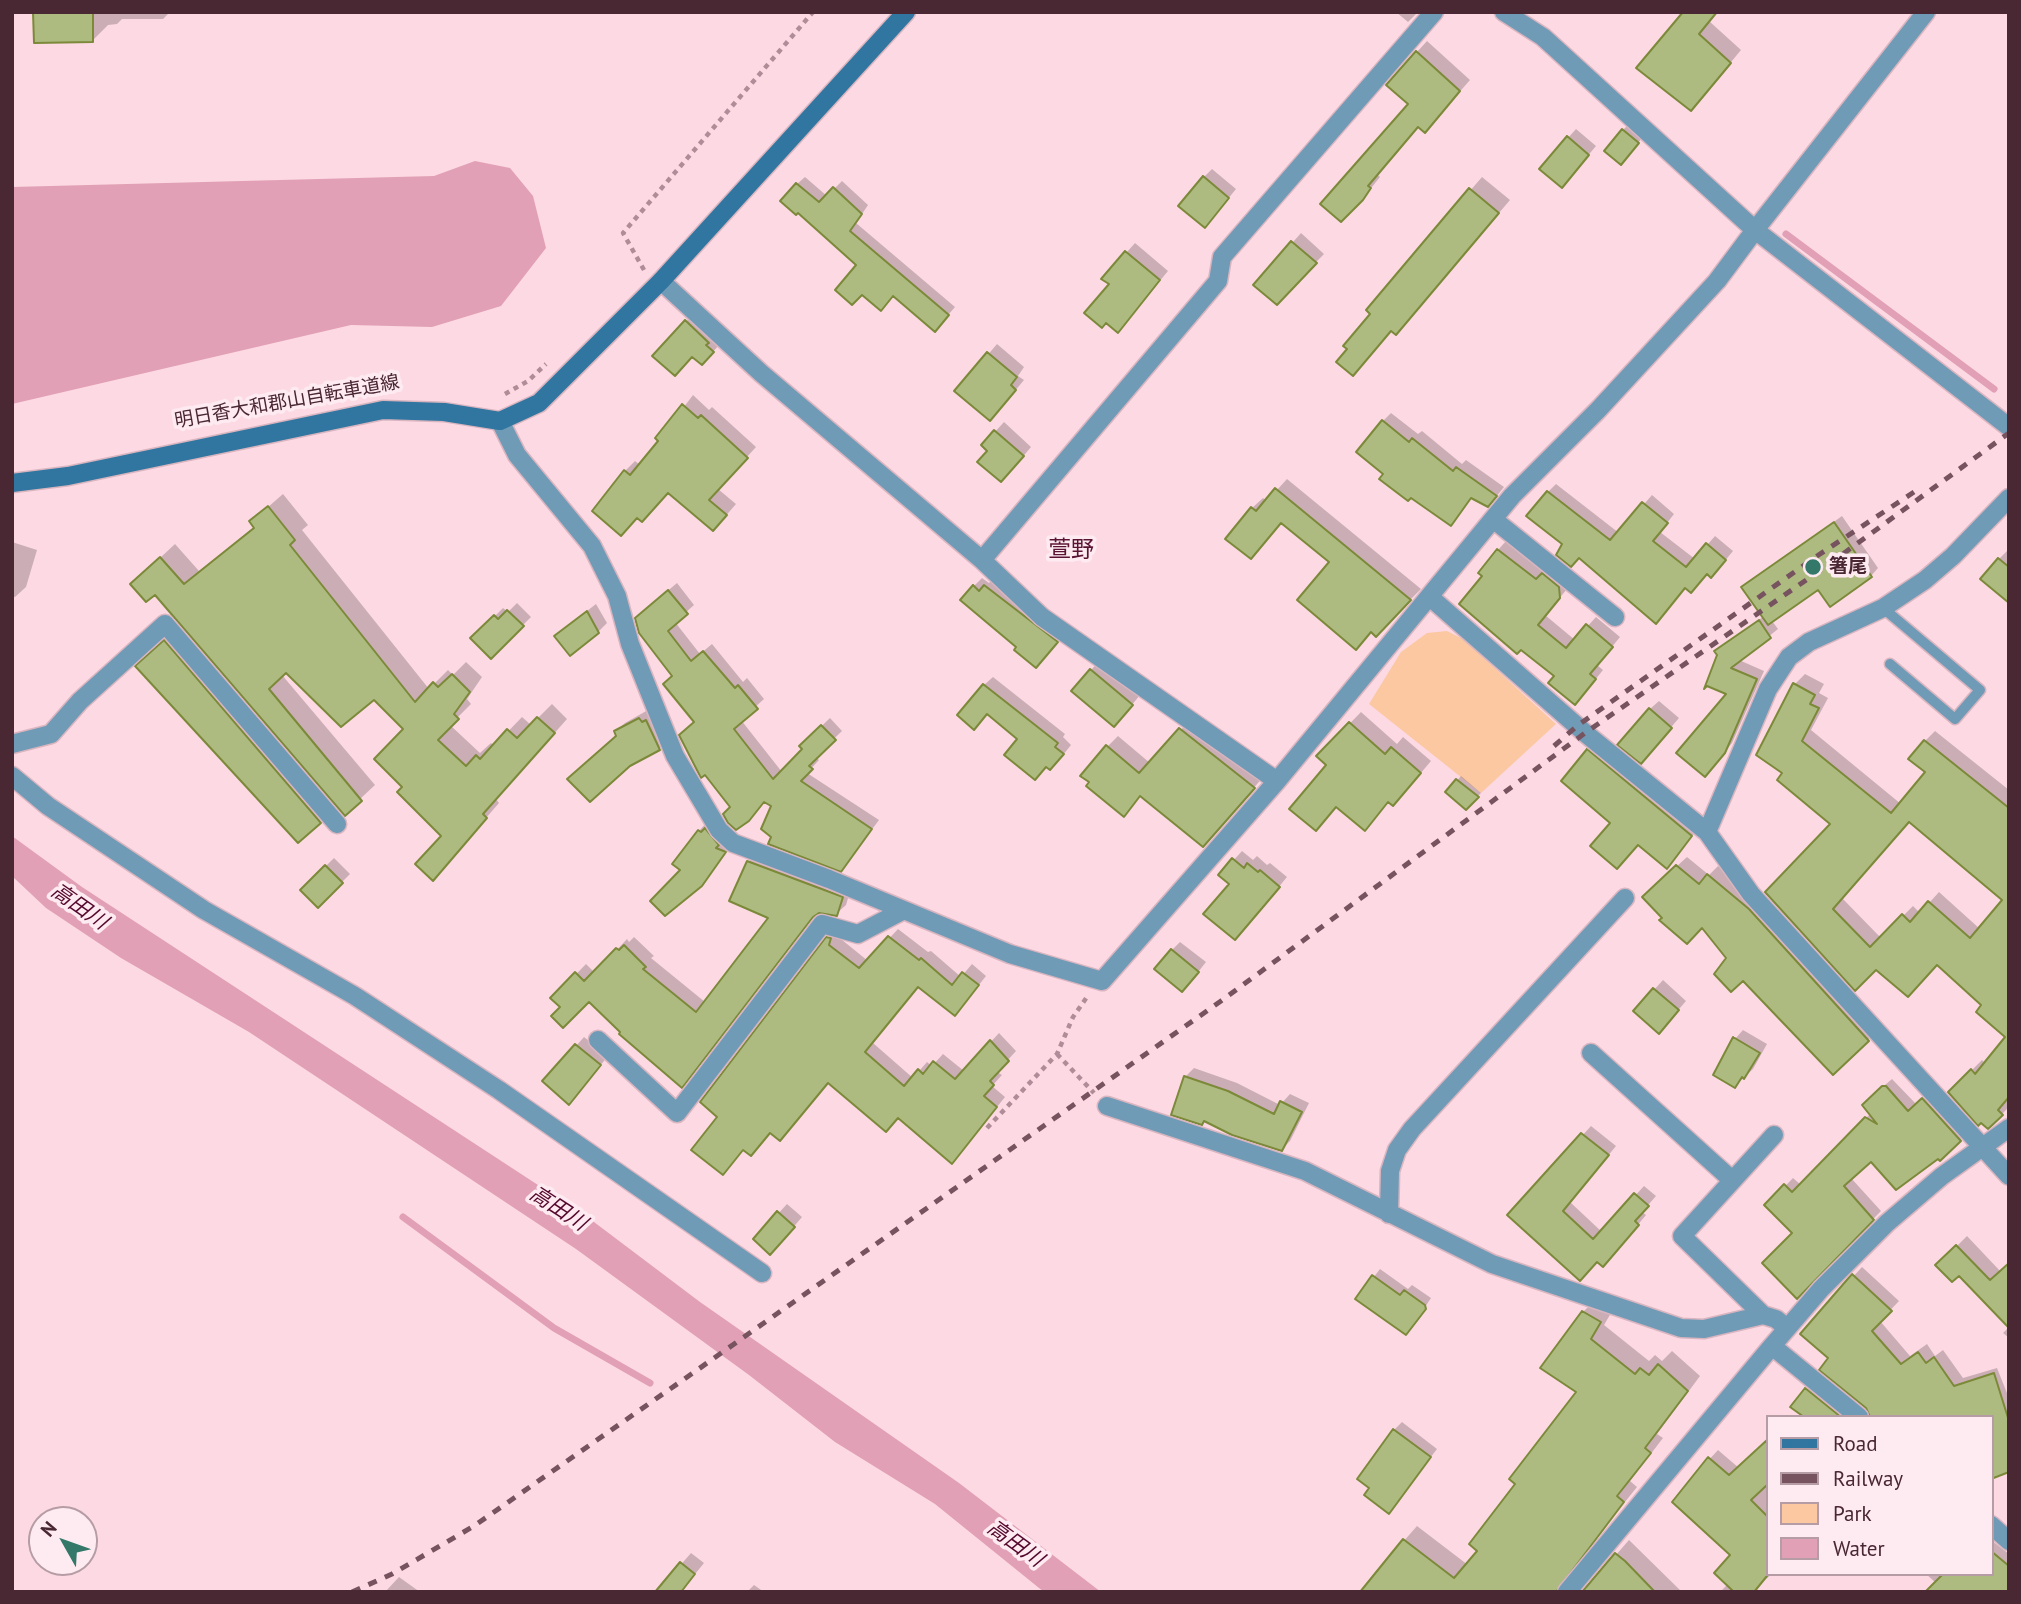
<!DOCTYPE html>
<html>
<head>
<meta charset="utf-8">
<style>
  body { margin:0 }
  #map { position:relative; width:2021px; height:1604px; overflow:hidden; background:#fdd9e3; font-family:"PT Sans",sans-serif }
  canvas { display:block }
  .frame { position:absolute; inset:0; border:14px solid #492733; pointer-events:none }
  .legend { position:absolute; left:1766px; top:1415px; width:228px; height:161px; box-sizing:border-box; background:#feebf1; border:2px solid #b69da5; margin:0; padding:9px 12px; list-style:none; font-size:21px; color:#492733 }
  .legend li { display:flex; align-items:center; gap:14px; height:35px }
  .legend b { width:35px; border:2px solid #b69da5 }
  .north { position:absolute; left:28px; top:1506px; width:70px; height:70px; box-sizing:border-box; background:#feebf1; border:2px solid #b69da5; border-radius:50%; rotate:310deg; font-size:19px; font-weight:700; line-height:28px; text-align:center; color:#492733 }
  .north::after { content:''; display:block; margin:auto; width:24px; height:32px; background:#34786a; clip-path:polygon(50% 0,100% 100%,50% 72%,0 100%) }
</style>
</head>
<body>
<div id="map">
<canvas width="2021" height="1604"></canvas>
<div class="frame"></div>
<ul class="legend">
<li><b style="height:9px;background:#3076a0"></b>Road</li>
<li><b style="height:9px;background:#76535f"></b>Railway</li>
<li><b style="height:19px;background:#fcc8a2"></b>Park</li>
<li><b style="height:19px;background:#e1a0b5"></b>Water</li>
</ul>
<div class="north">N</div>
</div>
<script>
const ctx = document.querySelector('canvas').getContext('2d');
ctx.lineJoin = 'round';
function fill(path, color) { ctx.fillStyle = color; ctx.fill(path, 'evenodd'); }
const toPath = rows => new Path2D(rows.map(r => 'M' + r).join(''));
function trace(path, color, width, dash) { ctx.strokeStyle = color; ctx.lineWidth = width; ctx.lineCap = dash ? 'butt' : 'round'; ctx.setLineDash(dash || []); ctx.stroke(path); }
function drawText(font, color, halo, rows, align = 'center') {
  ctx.font = font + ' "PT Sans","Noto Sans JP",sans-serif'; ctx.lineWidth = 7; ctx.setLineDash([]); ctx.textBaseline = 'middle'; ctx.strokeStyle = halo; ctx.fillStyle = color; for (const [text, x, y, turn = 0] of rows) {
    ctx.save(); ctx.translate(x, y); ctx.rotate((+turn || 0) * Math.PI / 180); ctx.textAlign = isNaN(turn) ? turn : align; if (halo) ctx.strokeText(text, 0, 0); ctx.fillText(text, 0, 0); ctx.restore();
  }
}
fill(toPath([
  [1447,631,1463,639,1556,724,1481,793,1369,704,1401,652,1427,633]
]), '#fcc8a2');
fill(toPath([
  [475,161,510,168,533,196,546,248,501,306,432,327,351,325,12,404,12,187,434,176],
  [12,836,82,887,590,1219,700,1302,959,1483,1101,1592,1044,1592,935,1504,835,1442,749,1375,576,1249,249,1032,121,958,46,908,12,876]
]), '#e1a0b5');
fill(toPath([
  [35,12,170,12,163,19,122,19,117,24,108,25,93,40],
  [1396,12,1418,12,1408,22],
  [1685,12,1709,21,1741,50,1702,97],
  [1427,41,1470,80,1435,120,1419,126,1377,174,1380,177,1351,213,1410,104,1417,52],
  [1631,122,1646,133,1629,154,1623,130],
  [1576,129,1596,146,1570,177,1568,138],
  [1212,169,1236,189,1213,217,1204,177],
  [805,177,827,196,842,181,868,205,856,223,955,307,942,322,859,265,797,184],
  [1482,177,1510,200,1408,320,1392,330,1365,361,1373,313,1368,309],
  [1301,233,1324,254,1277,302,1256,284],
  [1135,243,1168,271,1126,322,1111,284,1104,278],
  [694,313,721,343,710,355,692,355,686,322],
  [997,344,1024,367,1018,376,1024,380,999,410,957,391],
  [693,395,709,410,712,407,756,447,718,489,736,504,723,519,668,492,638,516,595,511,625,471,635,461,640,465],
  [1391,413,1418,434,1422,431,1462,464,1466,460,1504,487,1496,497,1472,497,1451,524,1385,474,1383,421],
  [1004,422,1031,447,1010,472,983,445],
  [1287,479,1421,589,1376,634,1372,631,1356,648,1332,562,1282,521,1251,557,1252,508,1263,498,1267,501],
  [1556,484,1619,533,1652,495,1674,514,1660,532,1695,559,1715,536,1733,551,1719,568,1686,586,1564,543,1548,492],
  [283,494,308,525,302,530,429,689,448,670,453,675,466,662,482,677,467,699,471,704,450,725,480,753,491,743,494,746,522,717,531,725,552,704,567,719,496,799,499,803,446,864,444,836,405,787,406,729,374,698,286,671,282,675,375,785,345,813,146,571,175,544,199,571,255,526,252,521],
  [1842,516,1878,568,1871,576,1819,588,1772,621,1778,629,1739,660,1764,671,1732,743,1713,767,1729,694,1716,652,1764,616,1743,587],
  [1506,541,1568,588,1545,615,1575,640,1596,617,1620,637,1597,665,1603,670,1583,695,1556,676,1484,576,1498,550],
  [12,542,37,550,26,587,15,597,12,596],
  [2007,551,2009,553,2009,599,1999,559],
  [982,578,989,583,994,578,1065,633,1044,657,1019,647,974,586],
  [677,583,694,605,675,622,700,654,712,644,743,682,747,678,764,699,741,720,782,772,804,749,801,746,830,718,842,731,815,757,819,760,807,773,879,820,858,848,773,836,774,805,765,800,748,820,732,807,645,610],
  [517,603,531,617,491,657,473,638,503,608,508,612],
  [596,604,607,623,598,632,565,628],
  [173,633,328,813,299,840,146,658],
  [1099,661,1140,695,1122,717,1073,691],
  [1805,674,1824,684,1819,693,1828,698,1811,730,1901,804,1927,772,1925,741,1935,731,2009,790,2009,1107,1992,1124,1950,1092,1982,1060,1986,1064,2008,1037,1984,1005,1937,963,1876,967,1767,892,1832,823,1785,773,1795,684],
  [1910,821,2004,899,1980,929,1939,892,1920,913,1913,906,1881,938,1842,898],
  [993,677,1065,734,1063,737,1071,745,1059,760,1019,739,988,713,984,685],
  [1659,701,1679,718,1649,753,1650,709],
  [648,710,668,740,659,748,629,765,616,731,625,723],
  [1361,712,1397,744,1403,737,1431,761,1404,793,1389,801,1365,828,1329,765,1318,756],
  [1191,719,1264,776,1214,834,1141,795,1124,814,1108,746,1118,736,1150,763],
  [1597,742,1699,827,1675,858,1612,823,1588,751],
  [1461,776,1481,793,1466,808,1447,792],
  [707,822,733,843,701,884,683,870,699,831],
  [1242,851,1253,860,1257,856,1267,865,1270,863,1287,877,1243,930,1231,883,1221,874],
  [758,853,851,888,846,905,836,914,817,913,682,1085,589,999,562,1007,553,998,586,964,595,973,627,939,629,942,634,937,654,956,651,958,705,1002,770,918,748,862],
  [1687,857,1709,875,1718,866,1759,900,1877,1031,1834,1073,1728,958,1703,926,1664,918,1654,887],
  [334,858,350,874,318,906,302,890],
  [837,929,836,935,868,961,898,929,928,952,931,951,961,977,972,964,986,976,963,1005,919,986,873,1043,913,1078,927,1062,932,1066,943,1054,964,1071,999,1033,1016,1051,997,1072,1002,1075,992,1086,1005,1097,960,1153,899,1116,829,1081,771,1131,719,1117,828,938],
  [1180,942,1206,962,1191,981,1172,950],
  [1663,980,1686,1001,1667,1023,1635,1011],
  [1743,1030,1767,1044,1753,1069,1735,1086,1735,1039],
  [584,1037,608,1056,577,1094,576,1046],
  [1194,1068,1237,1083,1280,1105,1290,1094,1309,1103,1290,1141,1282,1149,1206,1120,1202,1123,1185,1077],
  [1892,1079,1917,1105,1931,1091,1968,1132,1940,1158,1871,1159,1851,1178,1881,1211,1797,1297,1795,1233,1767,1205,1793,1178,1801,1185,1872,1112,1872,1096],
  [1591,1126,1616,1146,1570,1202,1602,1232,1644,1186,1656,1196,1642,1212,1646,1215,1611,1257,1597,1260,1510,1215],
  [787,1204,802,1217,779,1244,755,1239],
  [1967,1236,2001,1272,2009,1326,1959,1273,1938,1265],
  [1862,1267,1899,1301,1880,1321,1910,1356,1927,1344,1935,1356,1943,1350,1963,1378,1997,1368,2009,1398,2009,1458,1991,1417,1868,1407,1830,1358,1802,1333],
  [1380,1269,1408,1289,1412,1285,1431,1298,1413,1325,1357,1299],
  [1597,1298,1614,1308,1604,1325,1649,1361,1655,1355,1662,1361,1672,1351,1700,1376,1657,1434,1663,1438,1630,1481,1637,1487,1571,1569,1569,1581,1579,1590,1588,1587,1629,1540,1682,1592,1359,1592,1417,1526,1468,1565,1480,1551,1518,1484,1578,1391,1583,1312],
  [2009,1327,2009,1338,2003,1333],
  [1815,1380,1860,1417,1805,1417,1792,1406],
  [1402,1422,1437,1449,1389,1512,1394,1430],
  [1767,1442,1767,1574,1772,1574,1750,1592,1720,1592,1728,1584,1732,1555,1682,1489,1718,1450,1739,1468],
  [1991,1540,2009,1554,2009,1592,1936,1583,1926,1574,1991,1574],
  [691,1553,704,1563,683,1589,686,1592,657,1592],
  [399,1577,420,1592,385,1592],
  [754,1585,764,1592,747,1592]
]), '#0003');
trace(toPath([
  [1786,234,1994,389],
  [403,1217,554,1328,650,1383]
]), '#e1a0b5', 7);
const building = toPath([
  [33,12,93,12,93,42,34,43,33,12],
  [1683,12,1717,12,1699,34,1731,63,1691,111,1636,68,1683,12],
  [1416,51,1460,91,1425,133,1418,127,1368,186,1371,188,1363,200,1341,222,1320,204,1408,104,1386,85,1416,51],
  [1622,129,1639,143,1621,165,1604,151,1622,129],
  [1567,136,1589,155,1562,188,1539,169,1567,136],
  [1203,176,1229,198,1205,228,1178,206,1203,176],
  [796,183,819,202,833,187,862,214,850,231,949,315,935,332,893,296,881,311,862,295,852,305,835,290,856,265,798,213,796,215,780,201,796,183],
  [1469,188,1499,213,1396,335,1391,331,1353,376,1336,362,1347,349,1343,346,1370,314,1366,310,1469,188],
  [1291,241,1317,263,1277,305,1253,285,1291,241],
  [1125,251,1160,280,1118,333,1106,323,1102,328,1084,313,1109,284,1101,279,1125,251],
  [685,320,709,343,706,345,714,352,702,365,692,357,675,376,652,356,685,320],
  [987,352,1017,377,1011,385,1016,390,990,421,954,391,987,352],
  [682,404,698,418,701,415,748,458,709,500,727,515,713,531,668,493,642,522,637,518,621,536,592,511,624,470,630,475,658,441,655,438,682,404],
  [1382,420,1409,442,1412,438,1453,471,1456,467,1497,496,1488,507,1471,498,1451,526,1411,498,1408,501,1379,479,1383,474,1356,452,1382,420],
  [994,430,1024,456,1001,482,977,462,987,451,981,445,994,430],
  [1275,488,1411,600,1376,637,1371,632,1356,650,1297,600,1329,562,1281,523,1251,559,1225,539,1251,507,1256,511,1275,488],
  [1547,491,1610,540,1642,502,1668,523,1653,541,1686,567,1706,543,1726,560,1711,578,1707,574,1691,593,1685,588,1656,624,1579,558,1571,567,1556,555,1562,544,1526,516,1547,491],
  [268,506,295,540,290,545,415,702,433,682,438,687,452,674,470,692,454,714,459,719,438,740,466,766,476,755,480,759,507,729,517,738,537,717,555,733,483,814,487,818,433,881,415,864,441,836,397,792,402,787,374,759,403,729,374,700,341,727,286,673,269,689,362,801,345,816,155,595,146,602,130,584,160,557,184,584,254,528,249,521,268,506],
  [1834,522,1872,577,1830,607,1818,590,1768,625,1741,587,1834,522],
  [1497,549,1536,579,1542,573,1559,587,1560,598,1538,625,1566,648,1586,624,1613,647,1590,674,1596,679,1575,705,1548,683,1554,676,1521,650,1517,654,1459,604,1482,576,1478,573,1497,549],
  [1998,558,2009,567,2009,603,1980,579,1998,558],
  [973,585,979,591,984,585,1058,642,1036,668,1014,650,1016,647,960,600,973,585],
  [668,590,688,614,668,631,691,661,703,651,735,688,738,685,758,709,734,729,773,779,802,749,799,746,821,725,836,740,809,766,813,769,801,781,872,829,841,872,768,844,771,837,761,829,771,806,764,802,749,821,736,830,728,823,723,814,730,807,705,775,701,778,679,735,694,722,663,684,672,676,639,633,635,618,668,590],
  [507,610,524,626,491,659,470,638,494,615,498,619,507,610],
  [587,611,599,633,570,656,554,636,587,611],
  [1759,620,1771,638,1731,668,1757,679,1725,753,1705,777,1676,753,1726,694,1707,686,1704,689,1717,655,1714,651,1759,620],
  [164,640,321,823,298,843,135,666,164,640],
  [1090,669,1133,705,1114,727,1071,691,1090,669],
  [1793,683,1815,695,1810,704,1819,708,1802,741,1891,813,1925,772,1908,759,1924,740,2009,808,2009,1097,1998,1110,2003,1115,1988,1129,1981,1123,1978,1126,1948,1092,1971,1069,1975,1074,2005,1037,1976,1012,1981,1005,1937,965,1908,997,1876,970,1855,991,1765,892,1830,824,1777,780,1782,773,1756,755,1793,683],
  [1909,822,2002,900,1970,938,1928,901,1910,922,1902,914,1870,947,1833,909,1909,822],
  [983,684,1058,743,1055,747,1064,754,1050,770,1046,767,1035,780,1004,755,1017,739,987,714,974,730,957,715,983,684],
  [1649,708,1672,728,1641,764,1617,745,1649,708],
  [639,718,642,722,646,720,660,750,630,766,590,802,567,779,616,736,614,731,639,718],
  [1349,722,1385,754,1391,747,1421,773,1393,806,1388,802,1365,831,1336,807,1316,831,1289,809,1326,765,1316,756,1349,722],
  [1179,728,1255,788,1203,847,1140,796,1124,817,1086,786,1089,782,1080,776,1106,745,1139,773,1179,728],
  [1587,749,1692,836,1667,869,1638,845,1617,869,1590,846,1610,823,1561,781,1587,749],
  [1456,779,1479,797,1466,810,1445,792,1456,779],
  [705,828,719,845,716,848,726,852,702,886,665,916,650,901,680,870,672,864,698,830,701,832,705,828],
  [1232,858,1244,868,1247,863,1258,872,1260,870,1280,887,1235,940,1203,914,1229,884,1218,875,1232,858],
  [747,861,843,897,837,916,819,913,813,917,682,1088,619,1034,620,1032,589,1002,563,1028,551,1016,560,1007,550,998,575,972,584,981,616,948,619,950,624,945,646,967,643,969,696,1012,768,918,729,901,747,861],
  [325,865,343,883,318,908,300,890,325,865],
  [1676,865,1699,884,1707,874,1749,909,1869,1041,1833,1075,1743,981,1731,992,1714,974,1726,958,1702,928,1687,944,1659,920,1662,918,1642,897,1676,865],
  [888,936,919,960,921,958,952,985,962,972,979,985,955,1016,918,987,865,1052,904,1086,918,1069,923,1074,933,1061,955,1079,990,1040,1009,1061,990,1081,994,1085,984,1096,997,1107,952,1164,898,1118,886,1132,828,1083,780,1141,770,1133,751,1156,743,1150,723,1175,691,1150,717,1117,700,1102,826,937,831,938,829,945,859,968,888,936],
  [1171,949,1199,972,1182,992,1154,969,1171,949],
  [1653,988,1679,1010,1659,1034,1633,1011,1653,988],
  [1733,1037,1760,1053,1744,1079,1742,1077,1735,1088,1713,1075,1733,1037],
  [575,1044,601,1065,569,1105,542,1081,575,1044],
  [1184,1076,1228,1091,1274,1114,1280,1101,1302,1112,1282,1151,1232,1135,1204,1121,1202,1125,1171,1115,1184,1076],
  [1882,1086,1886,1086,1908,1111,1922,1098,1961,1141,1940,1161,1938,1159,1896,1190,1871,1162,1844,1186,1874,1220,1797,1299,1762,1263,1792,1233,1764,1205,1784,1184,1792,1192,1865,1117,1877,1124,1862,1105,1882,1086],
  [1581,1133,1609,1155,1563,1211,1593,1239,1634,1193,1649,1206,1635,1221,1639,1225,1603,1267,1597,1262,1580,1281,1507,1215,1581,1133],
  [777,1211,795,1227,770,1255,753,1239,777,1211],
  [1956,1245,1990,1280,2009,1263,2009,1328,1959,1276,1952,1282,1935,1265,1956,1245],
  [1852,1274,1892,1311,1872,1331,1901,1364,1918,1352,1926,1363,1934,1357,1954,1386,1994,1373,2009,1421,2009,1472,1991,1479,1991,1417,1870,1417,1866,1408,1819,1370,1828,1358,1800,1334,1852,1274],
  [1372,1275,1400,1295,1404,1290,1425,1305,1426,1309,1406,1335,1355,1299,1372,1275],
  [1582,1311,1601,1322,1591,1339,1635,1374,1640,1368,1649,1375,1658,1364,1688,1391,1645,1448,1651,1453,1617,1496,1624,1502,1556,1592,1360,1592,1403,1539,1454,1578,1477,1551,1469,1544,1515,1484,1509,1479,1576,1392,1540,1368,1582,1311],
  [1805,1388,1841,1417,1804,1417,1790,1407,1805,1388],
  [1393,1429,1431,1457,1389,1514,1364,1495,1369,1488,1357,1479,1393,1429],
  [1767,1440,1767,1485,1751,1500,1767,1516,1767,1576,1754,1592,1734,1592,1714,1573,1730,1555,1672,1502,1708,1457,1729,1475,1767,1440],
  [1991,1551,2009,1566,2009,1592,1925,1592,1943,1574,1991,1574,1991,1551],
  [1615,1553,1625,1561,1655,1592,1582,1592,1615,1553],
  [680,1562,695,1574,681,1592,655,1592,680,1562]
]);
fill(building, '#aebb80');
trace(building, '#7b8939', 2);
const lane = toPath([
  [1883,608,1980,690,1955,719,1890,664]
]);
const street = toPath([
  [1926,12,1755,230,2009,427],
  [661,281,761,373,982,560,1042,617,1277,781],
  [500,421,517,455,592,546,617,596,630,644,675,756,719,830,733,843,829,879,1010,954,1102,981,1277,781,1512,496,1598,410,1717,281,1755,230,1543,37,1504,12],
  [1493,519,1615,617],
  [982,560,1218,281,1222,257,1434,12],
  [1431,598,1585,733,1707,832,1751,894,2009,1176],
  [12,744,51,734,80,701,165,624,337,824],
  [12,776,48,806,204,910,355,996,499,1090,762,1273],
  [1707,832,1768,689,1789,657,1809,642,1883,608,1925,580,1953,556,2009,498],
  [598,1040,677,1113,822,924,858,934,904,910],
  [1591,1053,1732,1180],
  [1107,1106,1305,1171,1492,1264,1681,1328,1704,1329,1763,1315,1776,1319,1787,1328],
  [1389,1214,1390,1171,1397,1150,1412,1129,1625,898],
  [1763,1315,1682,1236,1774,1135],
  [1859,1417,1772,1346,1821,1289,1887,1223,1942,1176,2009,1128],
  [1991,1525,2009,1541],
  [1567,1592,1772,1346]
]);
const secondary = toPath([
  [12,483,68,476,383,410,444,412,500,421,539,403,661,281,906,12]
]);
trace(lane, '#d9b5c0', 13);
trace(street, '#d9b5c0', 21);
trace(secondary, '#d9b5c0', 21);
trace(toPath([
  [644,270,623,233,813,12],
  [505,394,528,381,546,364],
  [1057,1054,1094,1093],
  [987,1128,1057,1054,1073,1017,1087,997]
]), '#af8c97', 4.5, [5, 5]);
trace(lane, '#709bb7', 10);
trace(street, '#709bb7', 18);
trace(secondary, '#3076a0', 18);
trace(toPath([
  [1554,746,1577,726,1817,556,1914,492],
  [352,1592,392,1574,474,1526,690,1375,1221,1001,1585,733,1825,567,2009,433]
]), '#76535f', 5, [9, 9]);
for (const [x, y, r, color] of [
  [1813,567,9,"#34786a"]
]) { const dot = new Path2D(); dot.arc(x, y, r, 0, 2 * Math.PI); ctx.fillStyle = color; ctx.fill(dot); trace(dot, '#feebf1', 2.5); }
drawText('19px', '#492733', '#feebf1', [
  ["明日香大和郡山自転車道線",287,402,-10]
]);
drawText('bold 19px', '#492733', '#feebf1', [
  ["箸尾",1829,567]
], 'left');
drawText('italic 21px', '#54082c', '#feebf1', [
  ["高田川",79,907,35],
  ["高田川",558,1209,33],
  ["高田川",1015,1544,36]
]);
drawText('23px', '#5a1332', '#feebf1', [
  ["萱野",1071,550]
]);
</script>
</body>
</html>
